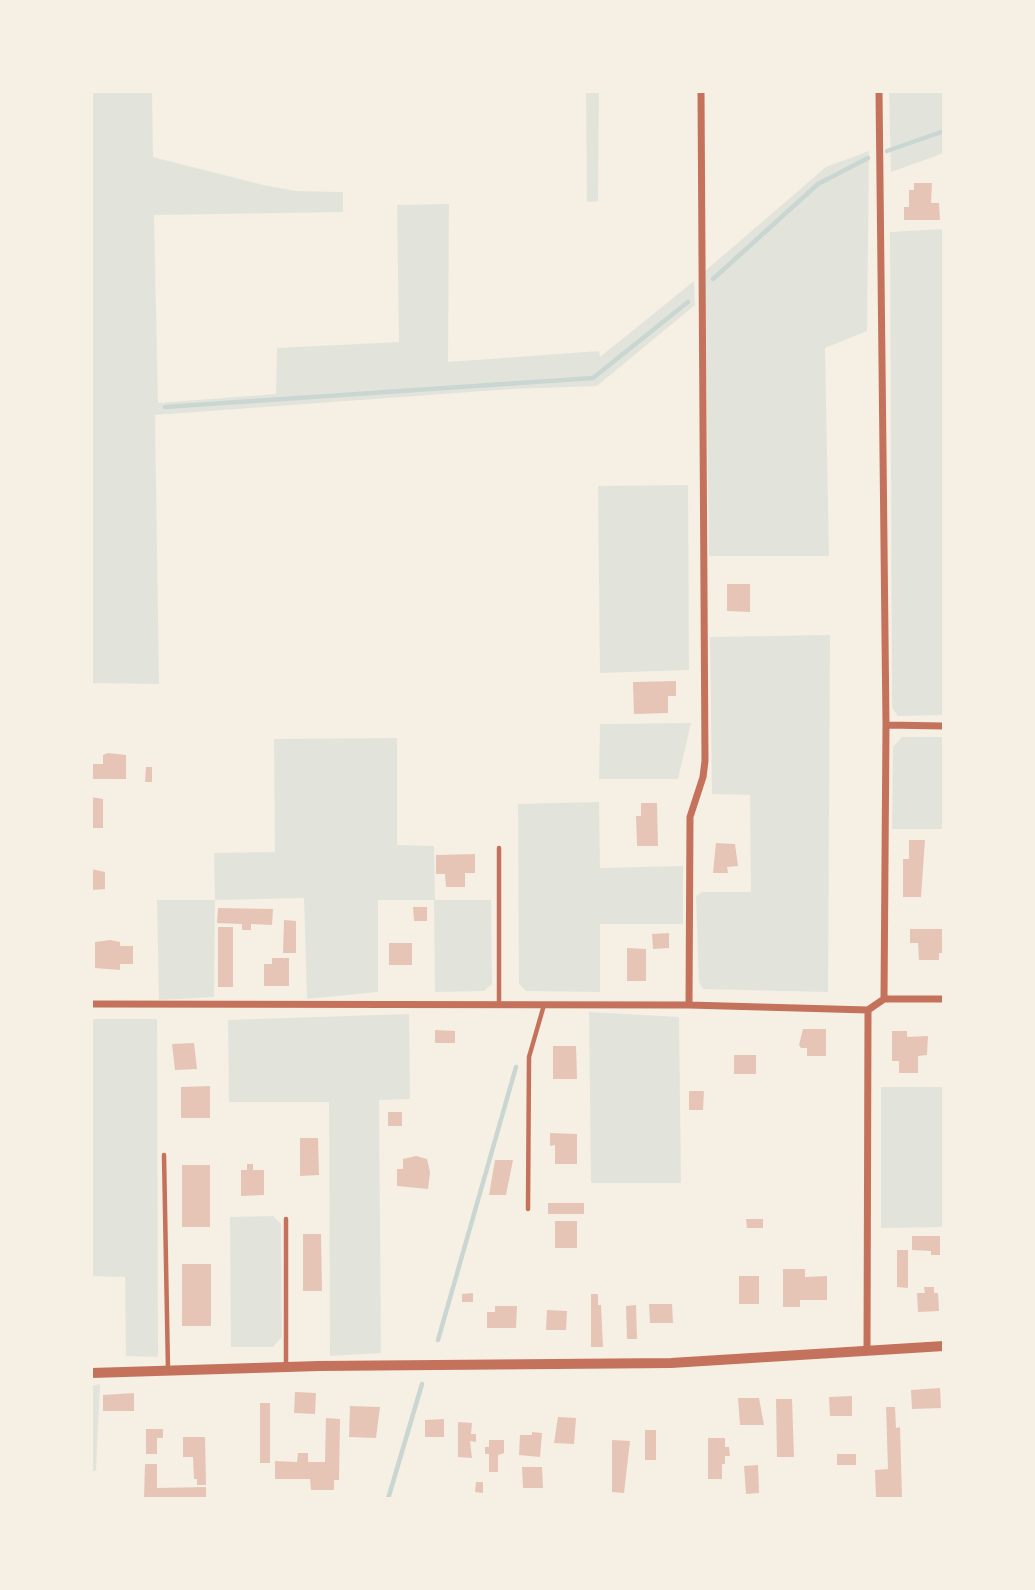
<!DOCTYPE html>
<html>
<head>
<meta charset="utf-8">
<style>
  body { margin:0 }
  #map { position:relative; width:1035px; height:1590px; overflow:hidden; background:#f6efe4; font-family:Karla,sans-serif }
  canvas { display:block }
  .frame { position:absolute; inset:0; border:93px solid #f6efe4; pointer-events:none }
</style>
</head>
<body>
<div id="map">
<canvas width="1035" height="1590"></canvas>
<div class="frame"></div>
</div>
<script>
const ctx = document.querySelector('canvas').getContext('2d');
ctx.lineJoin = 'round';
function fill(path, color) { ctx.fillStyle = color; ctx.fill(path, 'evenodd'); }
const toPath = rows => new Path2D(rows.map(r => 'M' + r).join(''));
function trace(path, color, width, dash) { ctx.strokeStyle = color; ctx.lineWidth = width; ctx.lineCap = dash ? 'butt' : 'round'; ctx.setLineDash(dash || []); ctx.stroke(path); }
fill(toPath([
  [91,91,152,91,153,157,263,185,296,191,343,192,343,212,154,215,158,403,276,394,277,348,399,342,397,205,449,204,448,362,599,351,600,357,694,281,695,305,597,386,511,389,155,415,159,684,91,683],
  [586,91,599,91,598,201,587,202],
  [889,91,944,91,944,153,891,172],
  [869,151,867,331,825,348,829,556,709,556,705,271,826,167],
  [944,229,944,715,898,716,892,708,890,232],
  [688,485,689,670,600,673,598,486],
  [830,635,828,992,703,989,699,982,696,896,702,892,751,892,750,795,712,794,710,637],
  [691,723,678,779,599,779,600,724],
  [902,737,944,737,944,829,892,829,893,747],
  [397,738,397,845,434,846,435,900,491,900,492,984,484,991,435,992,434,900,378,900,378,992,307,999,304,898,215,900,214,997,159,1000,157,900,215,900,214,853,275,852,274,739],
  [599,802,600,868,683,866,683,924,600,924,600,992,526,991,519,984,518,804],
  [589,1012,679,1017,681,1183,591,1183],
  [409,1014,410,1099,379,1100,381,1353,330,1356,329,1102,229,1102,228,1020],
  [91,1019,157,1019,158,1357,126,1356,125,1277,91,1276],
  [881,1087,944,1087,944,1227,881,1228],
  [273,1216,281,1224,282,1337,273,1347,231,1347,230,1217],
  [100,1384,96,1471,91,1471,91,1386]
]), '#e2e4dc');
trace(toPath([
  [887,151,944,131],
  [713,279,818,184,868,158],
  [165,407,593,378,688,302],
  [438,1340,516,1067],
  [388,1499,422,1384]
]), '#c9d6d2', 4.5);
fill(toPath([
  [914,183,932,183,931,203,939,203,940,220,904,220,904,207,909,207,909,190,914,190],
  [727,584,750,584,750,612,727,611],
  [676,681,676,696,668,696,668,713,634,714,633,682],
  [108,753,126,755,126,779,91,779,91,764,103,764,103,755],
  [146,767,152,767,152,782,145,782],
  [91,797,103,799,103,828,91,828],
  [641,803,657,803,658,846,637,846,636,816,641,816],
  [909,840,925,840,921,897,903,897,903,859,909,859],
  [716,843,735,844,738,866,727,867,728,873,713,873],
  [475,854,475,873,465,873,465,887,446,887,445,874,436,874,436,855],
  [91,869,105,872,105,889,91,890],
  [413,907,427,907,427,921,414,921],
  [218,908,273,909,272,925,251,924,251,930,242,930,242,924,217,923],
  [284,920,296,921,296,953,283,953],
  [218,927,233,927,233,987,218,987],
  [910,929,944,929,944,953,939,953,939,960,919,960,918,943,910,943],
  [669,933,669,948,653,949,652,934],
  [110,940,120,942,120,946,133,946,133,964,120,964,120,970,95,968,95,942],
  [389,943,412,943,412,965,389,965],
  [627,948,646,949,646,981,627,981],
  [272,958,289,958,289,986,264,986,264,964,272,964],
  [803,1029,826,1029,826,1056,807,1056,807,1048,801,1048,799,1045],
  [435,1030,455,1031,455,1043,435,1043],
  [892,1031,907,1031,907,1037,928,1036,927,1055,918,1056,918,1073,899,1073,899,1061,892,1061],
  [194,1043,197,1069,175,1070,172,1044],
  [553,1046,576,1046,577,1079,553,1079],
  [734,1055,756,1055,756,1074,734,1074],
  [210,1086,210,1118,181,1118,181,1087],
  [689,1091,704,1091,703,1110,689,1110],
  [388,1112,402,1112,402,1126,388,1126],
  [550,1133,577,1134,577,1164,555,1164,555,1145,550,1146],
  [300,1138,318,1138,319,1175,300,1176],
  [416,1156,427,1159,430,1172,428,1189,397,1186,397,1169,403,1169,403,1159],
  [495,1160,513,1160,506,1195,489,1195],
  [247,1164,253,1164,253,1170,264,1170,264,1195,241,1196,241,1170,247,1170],
  [182,1165,210,1165,210,1227,182,1227],
  [548,1203,584,1203,584,1214,548,1214],
  [746,1219,763,1219,763,1228,747,1228],
  [555,1221,577,1221,577,1248,555,1248],
  [303,1234,321,1234,322,1291,303,1291],
  [912,1236,940,1236,940,1255,931,1255,931,1251,912,1250],
  [897,1250,908,1250,908,1288,897,1287],
  [182,1264,211,1264,211,1326,182,1326],
  [783,1269,805,1269,805,1277,827,1276,827,1300,800,1300,800,1307,783,1307],
  [739,1276,759,1276,759,1304,739,1304],
  [924,1287,934,1287,934,1293,938,1293,939,1311,918,1312,917,1293,925,1293],
  [473,1293,473,1302,462,1302,462,1294],
  [591,1294,598,1294,598,1305,601,1305,603,1347,591,1347],
  [649,1304,672,1304,673,1323,650,1323],
  [636,1305,637,1339,627,1339,626,1306],
  [495,1306,517,1306,516,1328,487,1328,487,1312,495,1312],
  [547,1310,567,1311,566,1330,546,1330],
  [940,1388,941,1408,912,1409,911,1390],
  [295,1392,316,1393,315,1414,294,1413],
  [134,1393,134,1411,103,1411,103,1395],
  [852,1396,852,1416,830,1416,829,1397],
  [738,1398,759,1398,764,1425,740,1425],
  [776,1399,792,1399,794,1457,777,1457],
  [260,1403,270,1403,270,1463,260,1463],
  [350,1406,380,1407,376,1438,349,1437],
  [886,1407,895,1407,896,1428,900,1427,902,1497,876,1497,875,1470,888,1469],
  [558,1417,576,1418,574,1444,554,1443],
  [326,1418,340,1419,339,1480,334,1480,334,1490,311,1490,310,1479,275,1479,275,1461,297,1462,298,1453,308,1453,308,1462,325,1462],
  [444,1419,444,1437,425,1437,425,1420],
  [458,1422,472,1423,471,1434,476,1434,476,1442,470,1441,472,1458,458,1457],
  [146,1429,163,1429,163,1438,157,1438,157,1454,146,1454],
  [645,1430,656,1430,656,1460,645,1460],
  [532,1432,542,1433,540,1457,519,1455,520,1435,532,1435],
  [183,1437,205,1437,206,1485,197,1485,197,1479,194,1479,193,1457,183,1457],
  [708,1438,725,1438,725,1447,729,1447,730,1456,725,1456,725,1464,722,1464,722,1479,708,1479],
  [489,1440,504,1440,504,1453,498,1455,498,1472,489,1472,489,1454,485,1454,485,1447,489,1447],
  [612,1440,630,1441,624,1493,612,1492],
  [837,1454,856,1454,856,1465,837,1465],
  [145,1464,157,1464,157,1488,206,1487,206,1499,144,1497],
  [758,1465,759,1493,746,1494,744,1466],
  [522,1467,542,1467,543,1488,523,1488],
  [476,1482,483,1482,483,1493,475,1492]
]), '#e6c5b7');
trace(toPath([
  [499,1004,499,848],
  [164,1155,168,1370],
  [528,1209,529,1057,544,1005],
  [286,1367,286,1219]
]), '#c5725c', 4.5);
trace(toPath([
  [879,91,886,725,884,999],
  [886,725,944,726],
  [91,1004,689,1005,868,1010],
  [689,1005,690,817,703,777,705,761,701,91],
  [868,1010,884,999,944,999],
  [867,1351,868,1010]
]), '#c5725c', 7);
trace(toPath([
  [91,1373,319,1366,671,1363,944,1346]
]), '#c5725c', 10);
</script>
</body>
</html>
